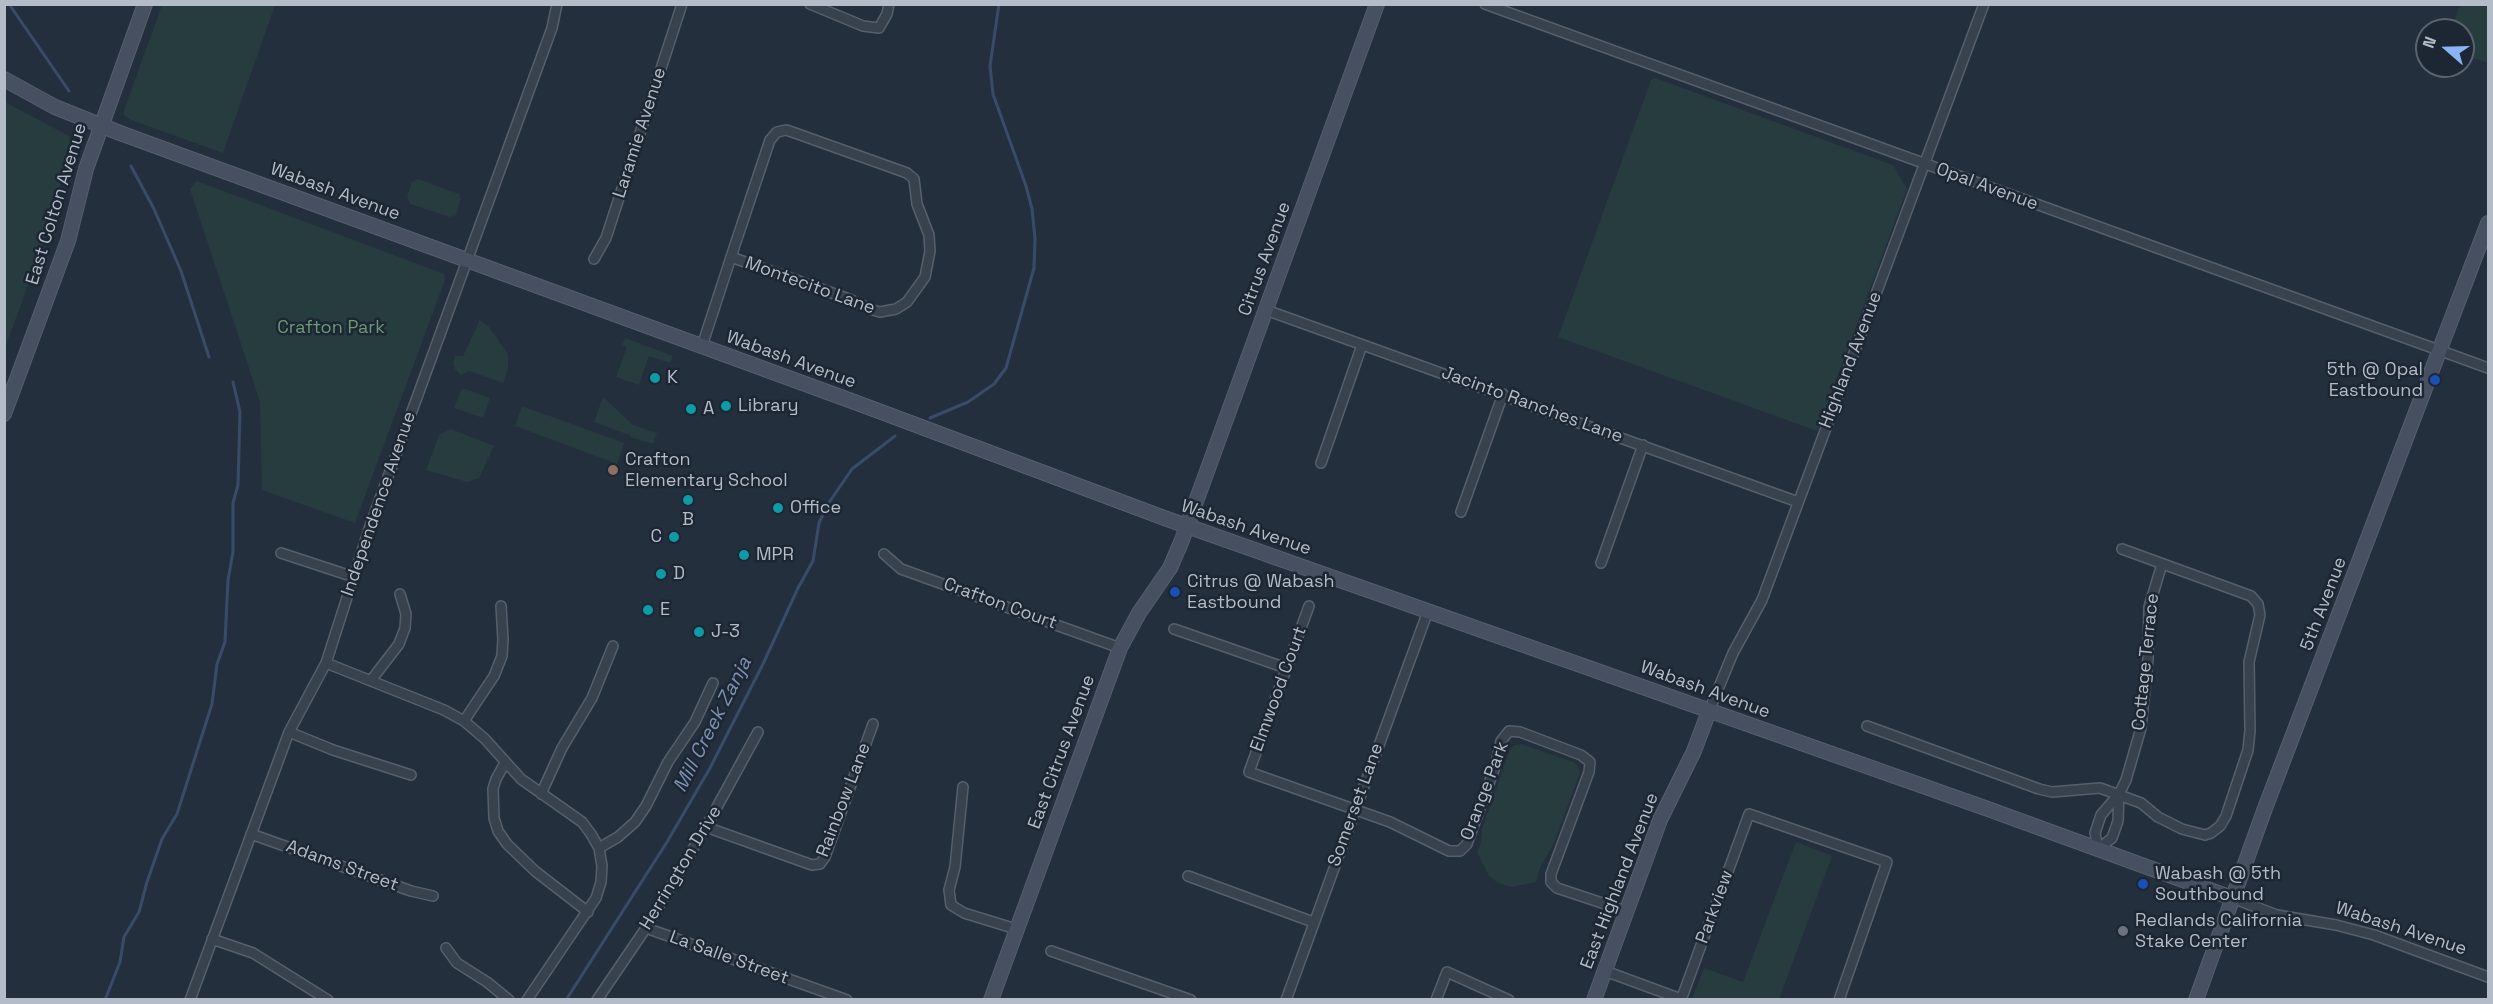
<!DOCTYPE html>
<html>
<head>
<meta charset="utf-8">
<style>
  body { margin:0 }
  #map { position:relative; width:2493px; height:1004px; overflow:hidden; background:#242f3e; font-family:"Space Grotesk",sans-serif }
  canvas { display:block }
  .frame { position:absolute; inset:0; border:6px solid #b4bcc9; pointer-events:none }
  .north { position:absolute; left:2415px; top:18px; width:60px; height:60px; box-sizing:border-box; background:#1d2633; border:2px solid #59626f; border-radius:50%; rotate:290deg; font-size:16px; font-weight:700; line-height:24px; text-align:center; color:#b4bcc9 }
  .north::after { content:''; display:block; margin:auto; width:21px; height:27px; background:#8ab4f8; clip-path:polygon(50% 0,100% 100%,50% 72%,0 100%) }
</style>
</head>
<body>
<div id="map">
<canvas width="2493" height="1004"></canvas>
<div class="frame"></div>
<div class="north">N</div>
</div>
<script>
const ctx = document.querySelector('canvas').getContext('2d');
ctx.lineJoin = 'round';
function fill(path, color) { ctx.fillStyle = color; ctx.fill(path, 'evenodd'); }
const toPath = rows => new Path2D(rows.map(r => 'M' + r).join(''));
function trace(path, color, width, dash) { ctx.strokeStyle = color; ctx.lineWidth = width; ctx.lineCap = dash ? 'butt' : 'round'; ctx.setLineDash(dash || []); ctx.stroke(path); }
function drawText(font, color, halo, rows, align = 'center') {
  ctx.font = font + ' "Space Grotesk",sans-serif'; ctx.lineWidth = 5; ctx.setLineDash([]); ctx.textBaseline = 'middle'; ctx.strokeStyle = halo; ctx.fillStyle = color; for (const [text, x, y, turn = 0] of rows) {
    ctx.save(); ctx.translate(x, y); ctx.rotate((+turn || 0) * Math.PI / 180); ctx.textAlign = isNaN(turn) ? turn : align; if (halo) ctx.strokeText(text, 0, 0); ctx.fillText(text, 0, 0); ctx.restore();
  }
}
fill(toPath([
  [162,5,275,5,223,153,131,120,124,115,124,110],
  [2460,5,2488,5,2488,63,2463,54,2463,30,2451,30],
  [1655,78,1893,165,1907,189,1817,431,1558,337,1651,80],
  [5,102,69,136,72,142,50,225,5,348],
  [418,179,459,194,461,199,456,215,450,217,410,204,407,197,412,182],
  [197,181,444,274,445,280,355,523,262,490,260,402,190,189],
  [480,320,489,327,508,354,508,369,503,383,469,371,461,375,455,369,453,363,455,356,463,356],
  [625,338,673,356,670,363,649,356,639,385,616,377,627,347,622,345],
  [462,388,490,398,483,418,454,408],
  [603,397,633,425,657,433,653,444,630,437,630,432,629,435,594,422],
  [522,406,624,443,617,464,515,426],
  [451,429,494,446,479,478,467,482,426,470,439,435],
  [1521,744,1573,762,1578,766,1580,773,1553,845,1540,868,1536,882,1512,887,1498,883,1489,876,1477,852,1481,842,1482,829,1510,749,1515,745],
  [1796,842,1832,856,1779,999,1692,999,1704,968,1743,982]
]), '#263c3f');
trace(toPath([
  [9,4,69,91],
  [131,166,154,209,181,271,209,357],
  [930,418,968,402,994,384,1006,368,1034,268,1035,238,1032,209,1026,186,993,94,990,66,999,4],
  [105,1000,120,962,124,937,139,912,147,882,162,839,177,814,212,704,217,664,225,642,228,580,233,552,233,503,238,485,240,412,233,382],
  [566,1000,667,842,710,768,763,664,798,588,813,561,819,523,828,504,852,469,895,436]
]), '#394c67', 3);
const street = toPath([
  [810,4,863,26,879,28,887,14,889,4],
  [1485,4,2488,368],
  [594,259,606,238,682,4],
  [1266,310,1798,502],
  [702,346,731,257,770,140,777,132,786,130,795,133,907,173,914,179,917,204,929,235,930,251,925,277,907,302,896,309,880,312,873,310,849,299,731,257],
  [1321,463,1362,345],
  [1461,512,1503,394],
  [281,553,354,577],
  [884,554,901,569,1120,648],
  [1601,563,1643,445],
  [1309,606,1249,772,1390,822,1449,851,1460,851,1467,844,1495,767,1501,741,1509,731,1520,732,1581,755,1590,762,1589,772,1551,874,1551,882,1557,888,1626,911],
  [1174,629,1286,668],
  [326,663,444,710,464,721,485,739,521,779,582,822,591,834,599,848,602,866,601,882,596,898,527,1000],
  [372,679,399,644,405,628,406,614,400,594],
  [1709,711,1733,653,1762,600,1984,4],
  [464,721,494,676,502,656,503,639,501,606],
  [1867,726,2039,789,2052,792,2100,788,2141,803,2158,817,2182,829,2205,835,2211,833,2220,826,2226,816,2248,750,2250,731,2249,662,2260,615,2258,604,2251,596,2122,549],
  [289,732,333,750,411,775],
  [505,763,496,779,493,789,494,818,498,831,507,844,535,871,588,912],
  [963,787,955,867,949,890,951,905,964,913,1016,929],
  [541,794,562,748,592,698,613,646],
  [2119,794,2118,821,2112,838,2098,849,2095,833,2101,815,2119,794,2126,780,2141,728,2148,659,2149,607,2162,564],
  [706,827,812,865,820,864,825,857,873,724],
  [251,834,411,891,433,896],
  [599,848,618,837,635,822,646,806,668,762,695,722,713,683],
  [1188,876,1313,922],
  [2232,898,2277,915,2336,925,2374,935,2488,977],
  [646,928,847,1000],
  [212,939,253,953,328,1000],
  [446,948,457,963,487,982,509,1000],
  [1051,951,1191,1000],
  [1605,971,1681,999],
  [190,1000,289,732,326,663,370,526,552,28,557,4],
  [597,1000,646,928,706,827,758,732],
  [1286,1000,1428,611],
  [1436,1000,1447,972,1509,1000],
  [1681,1000,1749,814,1887,862,1839,1000]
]);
const secondary = toPath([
  [4,79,55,107,120,133,868,407,1167,519,1988,809,2232,898],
  [4,414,68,241,86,169,145,4],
  [991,1000,1120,648,1139,613,1170,568,1182,540,1377,4],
  [1594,1000,1660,820,1694,751,1709,711],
  [2196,1000,2264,811,2488,223]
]);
trace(street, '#565f6c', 12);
trace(secondary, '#565f6c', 16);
trace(street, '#38414e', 9);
trace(secondary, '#465061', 14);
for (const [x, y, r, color] of [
  [655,378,6,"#0f9aa8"],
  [2435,380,6,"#1a4fb4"],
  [726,406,6,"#0f9aa8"],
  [691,409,6,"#0f9aa8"],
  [613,470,6,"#8d6e63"],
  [688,500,6,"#0f9aa8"],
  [778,508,6,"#0f9aa8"],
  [674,537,6,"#0f9aa8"],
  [744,555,6,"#0f9aa8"],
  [661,574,6,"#0f9aa8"],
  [1175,592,6,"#1a4fb4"],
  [648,610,6,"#0f9aa8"],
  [699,632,6,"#0f9aa8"],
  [2143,884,6,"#1a4fb4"],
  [2123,931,6,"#6b7280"]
]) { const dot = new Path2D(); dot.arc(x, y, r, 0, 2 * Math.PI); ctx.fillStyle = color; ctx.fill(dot); trace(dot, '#1d2633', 2); }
drawText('18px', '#b4bcc9', '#1d2633', [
  ["Laramie Avenue",640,133,-72],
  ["Opal Avenue",1987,187,20],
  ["Wabash Avenue",335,192,20],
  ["East Colton Avenue",57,204,-73],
  ["Citrus Avenue",1265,259,-70],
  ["Montecito Lane",810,286,20],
  ["Wabash Avenue",791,360,20],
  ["Highland Avenue",1851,360,-69],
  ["Jacinto Ranches Lane",1532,405,20],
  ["Independence Avenue",379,504,-71],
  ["Wabash Avenue",1246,528,19],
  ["Crafton Court",1000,604,20],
  ["5th Avenue",2324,604,-69],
  ["Cottage Terrace",2146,662,-84],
  ["Elmwood Court",1279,689,-70],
  ["Wabash Avenue",1705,690,20],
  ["East Citrus Avenue",1062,752,-70],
  ["Orange Park",1485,791,-69],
  ["Rainbow Lane",844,800,-69],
  ["Somerset Lane",1356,805,-70],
  ["Adams Street",342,866,20],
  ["Herrington Drive",681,868,-59],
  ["East Highland Avenue",1620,881,-69],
  ["Parkview",1715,907,-70],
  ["Wabash Avenue",2401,929,18],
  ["La Salle Street",729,958,20]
]);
drawText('18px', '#6b9a76', '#1d2633', [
  ["Crafton Park",331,328]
]);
drawText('18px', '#b4bcc9', '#1d2633', [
  ["5th @ Opal",2423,370,"right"],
  ["Eastbound",2423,391,"right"],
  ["K",667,378],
  ["Library",738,406],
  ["A",703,409],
  ["Crafton",625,460],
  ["Elementary School",625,481],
  ["Office",790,508],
  ["B",688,520,"center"],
  ["C",662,537,"right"],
  ["MPR",756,555],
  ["D",673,574],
  ["Citrus @ Wabash",1187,582],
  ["Eastbound",1187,603],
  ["E",660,610],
  ["J-3",711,632],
  ["Wabash @ 5th",2155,874],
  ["Southbound",2155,895],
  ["Redlands California",2135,921],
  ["Stake Center",2135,942]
], 'left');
drawText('italic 20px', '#7c92b1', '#1d2633', [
  ["Mill Creek Zanja",713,725,-63]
]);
</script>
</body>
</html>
